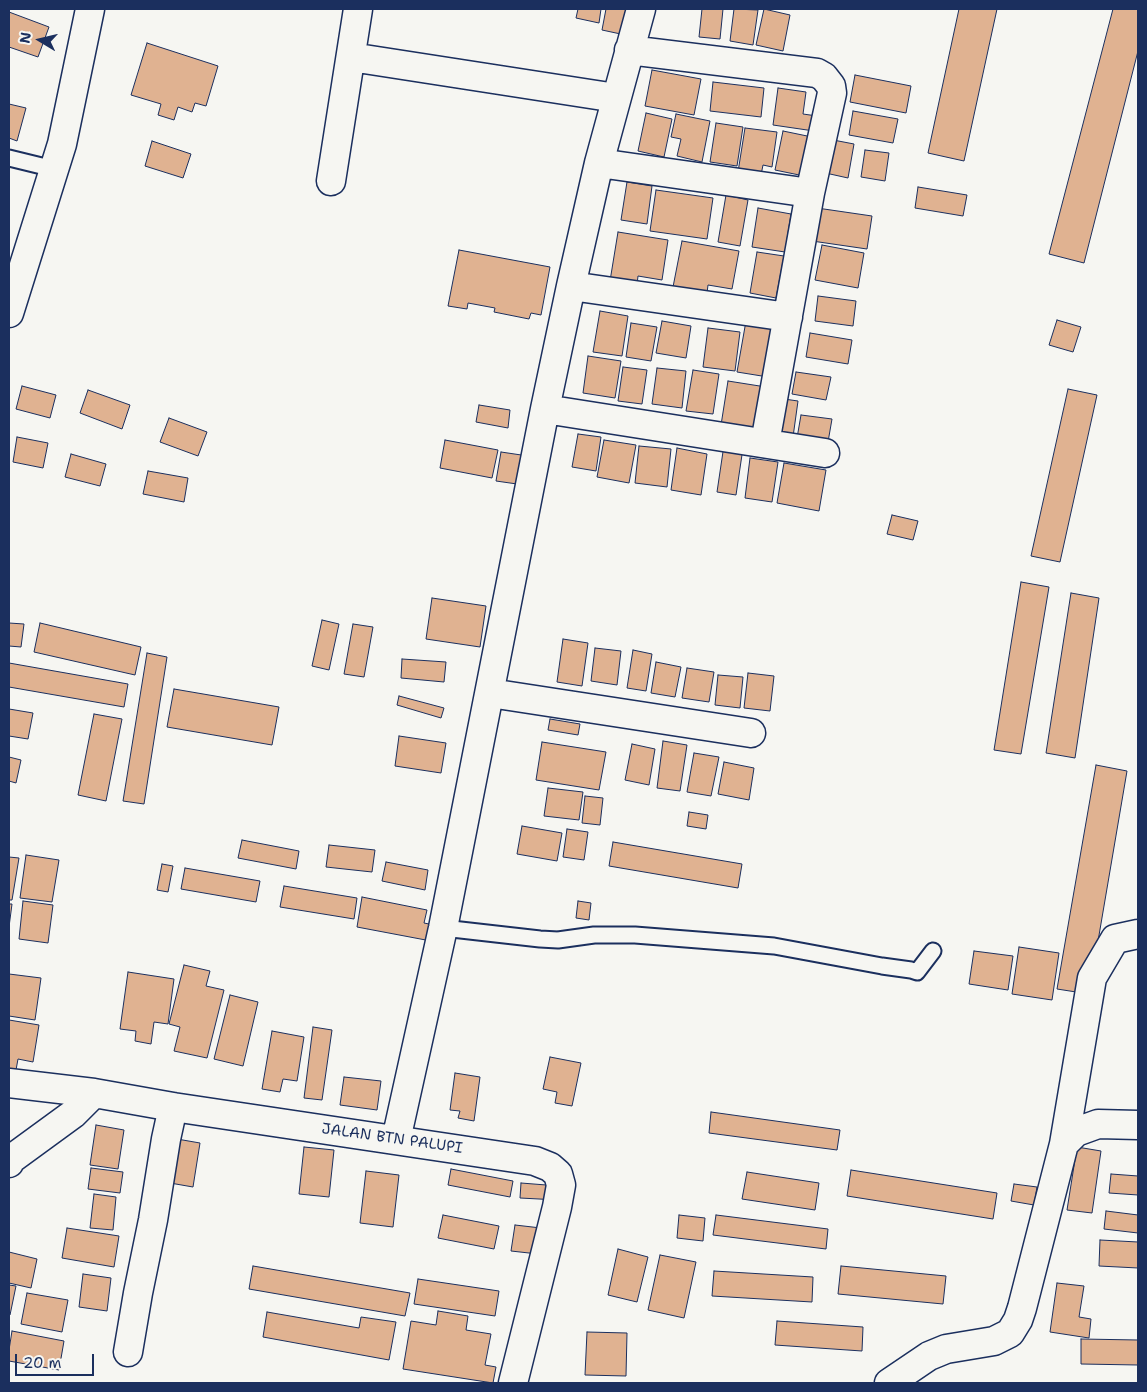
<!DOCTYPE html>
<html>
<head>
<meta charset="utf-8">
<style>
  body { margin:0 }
  #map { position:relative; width:1147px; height:1392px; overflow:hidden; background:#f6f6f2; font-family:"Shantell Sans",sans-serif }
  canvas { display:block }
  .frame { position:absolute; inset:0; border:10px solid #1b2f5e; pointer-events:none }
  .north { position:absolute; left:15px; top:15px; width:50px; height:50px; -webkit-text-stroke:4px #f6f6f2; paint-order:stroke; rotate:279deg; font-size:14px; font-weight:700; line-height:20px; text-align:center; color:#1b2f5e }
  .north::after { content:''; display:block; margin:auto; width:18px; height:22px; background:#1b2f5e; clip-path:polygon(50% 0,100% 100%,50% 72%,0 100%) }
  .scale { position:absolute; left:15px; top:1354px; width:79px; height:22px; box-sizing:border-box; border:2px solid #1b2f5e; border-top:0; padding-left:6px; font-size:15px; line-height:18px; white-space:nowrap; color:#1b2f5e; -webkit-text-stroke:4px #f6f6f2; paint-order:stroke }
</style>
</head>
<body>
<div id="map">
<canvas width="1147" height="1392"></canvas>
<div class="frame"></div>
<div class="north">N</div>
<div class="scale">20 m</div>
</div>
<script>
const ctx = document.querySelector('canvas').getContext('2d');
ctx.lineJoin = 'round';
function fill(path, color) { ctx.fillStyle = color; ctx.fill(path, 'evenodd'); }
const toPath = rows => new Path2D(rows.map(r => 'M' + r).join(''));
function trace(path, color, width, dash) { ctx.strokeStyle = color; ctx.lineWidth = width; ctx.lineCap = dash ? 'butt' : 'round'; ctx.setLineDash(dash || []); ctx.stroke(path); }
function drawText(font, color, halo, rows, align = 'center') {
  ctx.font = font + ' "Shantell Sans",sans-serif'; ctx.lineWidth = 4; ctx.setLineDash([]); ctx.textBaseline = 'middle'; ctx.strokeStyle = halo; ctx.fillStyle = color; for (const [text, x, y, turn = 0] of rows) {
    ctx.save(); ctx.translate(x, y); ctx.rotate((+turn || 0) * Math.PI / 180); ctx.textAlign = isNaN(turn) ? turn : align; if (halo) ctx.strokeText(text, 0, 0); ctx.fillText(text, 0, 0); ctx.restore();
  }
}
const building = toPath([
  [578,9,601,9,599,23,576,18,578,9],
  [606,9,636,9,630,36,602,30,606,9],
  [702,9,723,9,720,39,699,37,702,9],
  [734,9,758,10,753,45,730,41,734,9],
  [764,9,790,15,783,51,756,45,764,9],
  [959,9,997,9,964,161,928,153,959,9],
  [1113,9,1138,9,1138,51,1084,263,1049,254,1113,9],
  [9,12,49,27,38,57,9,47,9,12],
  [147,43,218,66,206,106,195,103,192,112,178,107,174,120,158,115,161,104,131,95,147,43],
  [652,70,701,79,694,115,645,106,652,70],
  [855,75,911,86,906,113,850,102,855,75],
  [713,82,764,88,761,117,710,111,713,82],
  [778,88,806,92,803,114,817,116,814,131,773,125,778,88],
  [9,104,26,108,17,141,9,138,9,104],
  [853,111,898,119,893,143,849,135,853,111],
  [646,113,672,119,664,157,638,151,646,113],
  [676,114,710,121,702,162,677,156,681,139,671,137,676,114],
  [716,123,743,127,737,166,710,162,716,123],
  [745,128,777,132,772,167,763,165,761,175,738,172,745,128],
  [783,131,812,137,804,176,775,170,783,131],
  [828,139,854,144,848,178,821,172,828,139],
  [152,141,191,154,183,178,145,166,152,141],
  [865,150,889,153,885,181,861,177,865,150],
  [627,182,652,186,647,224,621,220,627,182],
  [918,187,967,195,963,216,915,208,918,187],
  [656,190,713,198,707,239,650,231,656,190],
  [726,195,748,200,740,246,718,242,726,195],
  [758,208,791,214,785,252,752,247,758,208],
  [817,208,872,216,867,249,812,241,817,208],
  [618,232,668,240,662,280,638,276,637,285,610,281,618,232],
  [682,241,739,251,732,289,708,285,707,293,673,287,682,241],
  [822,245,864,253,858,288,815,280,822,245],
  [459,250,550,267,541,315,531,313,529,319,494,312,495,308,468,303,467,309,448,306,459,250],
  [757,252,784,256,776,298,750,293,757,252],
  [818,296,856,301,853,326,815,321,818,296],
  [600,311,628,316,622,356,593,352,600,311],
  [1057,320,1081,327,1073,352,1049,345,1057,320],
  [662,321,691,326,686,358,656,353,662,321],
  [746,321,776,326,768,377,737,372,746,321],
  [631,323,657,327,651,361,626,357,631,323],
  [708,328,740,332,735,371,703,367,708,328],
  [810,333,852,340,848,364,806,357,810,333],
  [588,356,621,361,615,398,583,393,588,356],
  [623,367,647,370,642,404,618,401,623,367],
  [657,368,686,371,682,408,652,404,657,368],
  [693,370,719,374,713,414,686,411,693,370],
  [796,372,831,377,826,400,792,394,796,372],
  [728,381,766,387,759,431,721,425,728,381],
  [22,386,56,395,50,418,16,409,22,386],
  [1068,389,1097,395,1060,562,1031,556,1068,389],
  [88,390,130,405,122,429,80,413,88,390],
  [784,399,798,401,793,437,779,435,784,399],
  [479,405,510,410,508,428,476,422,479,405],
  [801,415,832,419,828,442,797,438,801,415],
  [169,418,207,432,198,456,160,442,169,418],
  [578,434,601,437,596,471,572,467,578,434],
  [17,437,48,443,43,468,13,462,17,437],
  [445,440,498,450,492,478,440,468,445,440],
  [604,440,636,445,629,483,597,477,604,440],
  [724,445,743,448,736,495,717,492,724,445],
  [639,446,671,449,667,487,635,483,639,446],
  [677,448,707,454,701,495,671,490,677,448],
  [501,452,528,456,524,485,496,481,501,452],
  [71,454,106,464,100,486,65,477,71,454],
  [750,458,778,462,772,502,745,498,750,458],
  [784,463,826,470,819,511,777,503,784,463],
  [148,471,188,478,184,502,143,494,148,471],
  [892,515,918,521,913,540,887,534,892,515],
  [1021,582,1049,587,1021,754,994,750,1021,582],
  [1071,593,1099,598,1075,758,1046,753,1071,593],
  [432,598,486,606,480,647,426,639,432,598],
  [322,620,339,624,329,670,312,666,322,620],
  [9,623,24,624,21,647,9,646,9,623],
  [40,623,141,647,135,675,34,652,40,623],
  [353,624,373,627,364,677,344,674,353,624],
  [563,639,588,643,582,686,557,682,563,639],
  [595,648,621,651,617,685,591,681,595,648],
  [633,650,652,654,646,691,627,688,633,650],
  [147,653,167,657,144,804,123,801,147,653],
  [402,659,446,662,444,682,401,678,402,659],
  [656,662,681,667,675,697,651,693,656,662],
  [9,663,128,684,124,707,9,687,9,663],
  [687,668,714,672,709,702,682,698,687,668],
  [748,673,774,676,770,711,744,708,748,673],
  [718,675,743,677,740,708,715,705,718,675],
  [174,689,279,707,272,745,167,727,174,689],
  [399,696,444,708,441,718,397,705,399,696],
  [9,709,33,713,28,739,9,736,9,709],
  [94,714,122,719,106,801,78,795,94,714],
  [550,719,580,724,578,735,548,730,550,719],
  [399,736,446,743,441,773,395,766,399,736],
  [663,741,687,745,680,791,657,788,663,741],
  [542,742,606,752,599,790,536,780,542,742],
  [632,744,655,749,649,785,625,780,632,744],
  [694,753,719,757,711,796,687,792,694,753],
  [9,757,21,760,16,783,9,781,9,757],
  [724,762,754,768,749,800,718,794,724,762],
  [1096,765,1127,771,1089,994,1057,989,1096,765],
  [548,788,583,792,579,820,544,816,548,788],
  [585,796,603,798,600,825,582,823,585,796],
  [689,812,708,815,706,829,687,826,689,812],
  [522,826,562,833,557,861,517,854,522,826],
  [567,829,588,832,584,860,563,857,567,829],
  [242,840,299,851,296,869,238,858,242,840],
  [613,842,742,864,738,888,609,866,613,842],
  [329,845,375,850,372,872,326,867,329,845],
  [26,855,59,860,52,902,20,898,26,855],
  [9,857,19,858,12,900,9,900,9,857],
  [386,862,428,870,425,890,382,881,386,862],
  [162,864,173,866,168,892,157,890,162,864],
  [185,868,260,881,256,902,181,889,185,868],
  [284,886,357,898,354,919,280,907,284,886],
  [362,897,427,910,424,923,434,925,431,941,357,927,362,897],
  [23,901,53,905,48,943,19,939,23,901],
  [578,901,591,903,589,920,576,918,578,901],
  [9,904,12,904,9,927,9,904],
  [1019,947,1059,953,1052,1000,1012,994,1019,947],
  [974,951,1013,956,1008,990,969,984,974,951],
  [184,965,210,971,206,986,224,990,207,1058,174,1051,180,1027,169,1024,184,965],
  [128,972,174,979,168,1024,154,1022,151,1044,135,1041,136,1031,120,1029,128,972],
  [9,974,41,978,35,1020,9,1016,9,974],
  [230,995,258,1002,243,1066,214,1059,230,995],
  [9,1020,39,1025,33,1062,18,1059,16,1070,9,1069,9,1020],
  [313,1027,332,1030,322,1100,304,1098,313,1027],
  [272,1031,304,1037,297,1081,283,1079,280,1092,262,1089,272,1031],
  [550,1057,581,1063,572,1106,555,1103,557,1092,543,1089,550,1057],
  [455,1073,480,1077,474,1121,458,1118,460,1111,450,1110,455,1073],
  [344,1077,381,1081,377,1110,340,1105,344,1077],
  [711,1112,840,1130,837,1150,709,1133,711,1112],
  [96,1125,124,1130,118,1169,90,1165,96,1125],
  [177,1139,200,1143,193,1187,170,1183,177,1139],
  [304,1147,334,1150,329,1197,299,1194,304,1147],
  [1077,1147,1101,1151,1092,1213,1067,1210,1077,1147],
  [91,1168,123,1172,120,1193,88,1189,91,1168],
  [451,1169,513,1181,510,1197,448,1185,451,1169],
  [851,1170,997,1193,993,1219,847,1196,851,1170],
  [366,1171,399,1175,393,1227,360,1223,366,1171],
  [747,1172,819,1183,815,1210,742,1199,747,1172],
  [1111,1174,1138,1176,1138,1195,1109,1193,1111,1174],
  [521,1183,559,1186,558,1200,520,1198,521,1183],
  [1014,1184,1037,1187,1034,1205,1011,1201,1014,1184],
  [94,1194,116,1197,113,1230,90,1228,94,1194],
  [1106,1211,1138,1215,1138,1233,1104,1229,1106,1211],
  [443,1215,499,1226,494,1249,438,1238,443,1215],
  [679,1215,705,1218,703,1241,677,1238,679,1215],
  [716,1215,828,1229,826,1249,713,1235,716,1215],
  [515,1225,541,1228,538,1254,511,1251,515,1225],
  [67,1228,119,1236,114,1267,62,1258,67,1228],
  [1100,1240,1138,1242,1138,1268,1099,1266,1100,1240],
  [618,1249,648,1257,637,1302,608,1295,618,1249],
  [9,1252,37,1259,31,1288,9,1283,9,1252],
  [660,1255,696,1262,684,1318,648,1310,660,1255],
  [253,1266,410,1293,405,1316,249,1289,253,1266],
  [841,1266,946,1276,943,1304,838,1294,841,1266],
  [714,1271,813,1277,812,1302,712,1296,714,1271],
  [83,1274,111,1278,107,1311,79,1307,83,1274],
  [418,1279,499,1291,495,1316,414,1304,418,1279],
  [1057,1283,1084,1286,1079,1317,1091,1319,1089,1338,1050,1332,1057,1283],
  [9,1285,16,1286,10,1315,9,1315,9,1285],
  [27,1293,68,1300,62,1332,21,1324,27,1293],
  [438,1311,468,1316,466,1330,491,1334,485,1365,496,1367,493,1383,403,1369,411,1321,436,1325,438,1311],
  [267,1312,359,1328,361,1317,396,1322,389,1360,263,1337,267,1312],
  [777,1321,863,1327,862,1351,775,1345,777,1321],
  [12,1331,64,1341,59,1370,9,1361,9,1350,12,1331],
  [587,1332,627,1333,626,1376,585,1375,587,1332],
  [1081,1339,1138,1340,1138,1365,1081,1364,1081,1339]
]);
fill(building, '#e0b291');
trace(building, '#1b2f5e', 1);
const lane = toPath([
  [9,158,54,169],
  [443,928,540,939,558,940,594,935,635,935,774,946,882,966,911,970,917,972,933,951]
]);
const street = toPath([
  [629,50,817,73,824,77,831,86,832,93,810,193,765,443],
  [351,57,616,98],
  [599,163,810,193],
  [331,181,358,9],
  [571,286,788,317],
  [9,313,62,144,90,9],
  [545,409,825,453],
  [490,693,751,733],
  [9,1083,94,1093,173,1107,535,1161,550,1167,558,1174,561,1185,557,1207,513,1383],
  [396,1140,443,928,545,409,571,286,599,163,641,9],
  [1064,1144,1092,978,1115,939,1138,934],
  [9,1163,10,1160,73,1114,94,1093],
  [128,1352,138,1293,153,1220,166,1139,173,1107],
  [889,1383,929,1356,946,1349,994,1341,1010,1333,1018,1320,1022,1308,1064,1144,1076,1132,1098,1124,1138,1125]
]);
trace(lane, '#1b2f5e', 19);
trace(street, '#1b2f5e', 31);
trace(lane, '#f6f6f2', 15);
trace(street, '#f6f6f2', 28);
drawText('15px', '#1b2f5e', '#f6f6f2', [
  ["JALAN BTN PALUPI",392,1139,8]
]);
</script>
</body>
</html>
